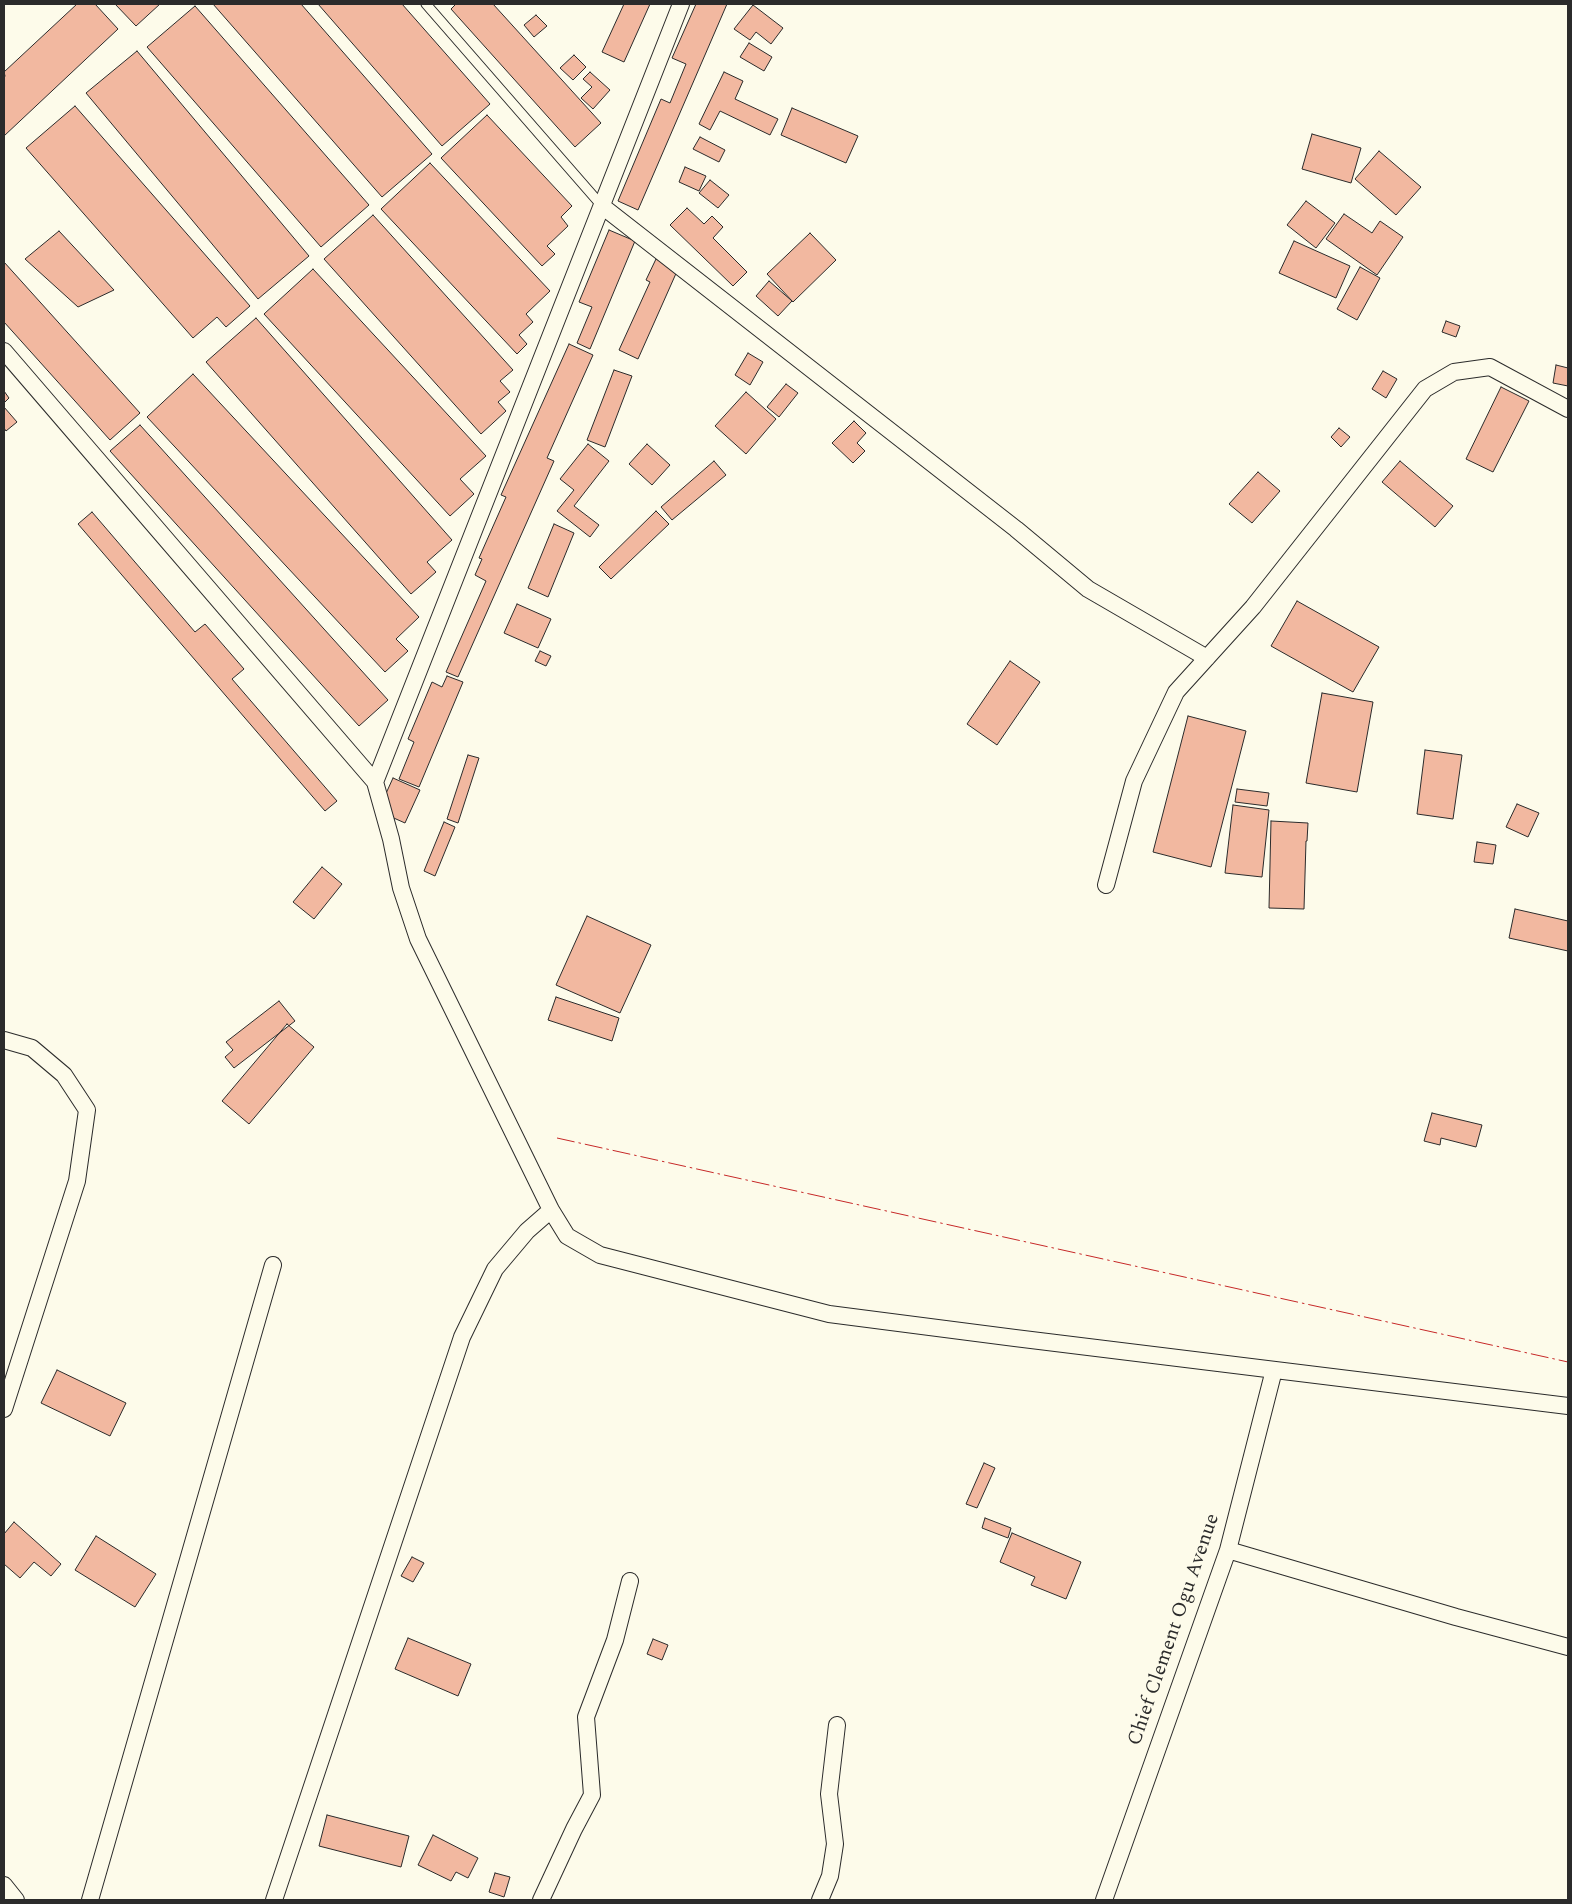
<!DOCTYPE html>
<html>
<head>
<meta charset="utf-8">
<style>
  body { margin:0 }
  #map { position:relative; width:1572px; height:1904px; overflow:hidden; background:#fdfbea; font-family:Spectral,serif }
  canvas { display:block }
  .frame { position:absolute; inset:0; border:5px solid #2b2b2b; pointer-events:none }
</style>
</head>
<body>
<div id="map">
<canvas width="1572" height="1904"></canvas>
<div class="frame"></div>
</div>
<script>
const ctx = document.querySelector('canvas').getContext('2d');
ctx.lineJoin = 'round';
function fill(path, color) { ctx.fillStyle = color; ctx.fill(path, 'evenodd'); }
const toPath = rows => new Path2D(rows.map(r => 'M' + r).join(''));
function trace(path, color, width, dash) { ctx.strokeStyle = color; ctx.lineWidth = width; ctx.lineCap = dash ? 'butt' : 'round'; ctx.setLineDash(dash || []); ctx.stroke(path); }
function drawText(font, color, halo, rows, align = 'center') {
  ctx.font = font + ' Spectral,serif'; ctx.lineWidth = 4; ctx.setLineDash([]); ctx.textBaseline = 'middle'; ctx.strokeStyle = halo; ctx.fillStyle = color; for (const [text, x, y, turn = 0] of rows) {
    ctx.save(); ctx.translate(x, y); ctx.rotate((+turn || 0) * Math.PI / 180); ctx.textAlign = isNaN(turn) ? turn : align; if (halo) ctx.strokeText(text, 0, 0); ctx.fillText(text, 0, 0); ctx.restore();
  }
}
const building = toPath([
  [77,4,95,4,118,29,4,136,4,78,5,76,4,72,77,4],
  [115,4,160,4,136,26,115,4],
  [213,4,301,4,432,154,382,197,213,4],
  [318,4,402,4,490,104,442,146,318,4],
  [456,4,493,4,601,123,575,147,451,9,456,4],
  [624,4,650,4,624,62,602,52,624,4],
  [696,4,727,4,638,210,618,201,661,99,670,103,686,64,672,58,696,4],
  [753,5,783,28,771,44,756,32,750,40,734,29,753,5],
  [195,6,369,205,321,247,147,47,195,6],
  [536,15,547,26,534,37,524,25,536,15],
  [749,43,772,57,764,71,740,57,749,43],
  [137,51,309,256,258,299,86,93,137,51],
  [574,55,586,67,573,80,560,68,574,55],
  [590,72,610,90,593,109,581,98,592,87,583,79,590,72],
  [724,72,743,81,735,99,778,119,770,135,720,111,710,130,699,124,724,72],
  [75,106,250,306,226,327,217,317,193,338,26,148,75,106],
  [792,108,858,136,846,163,781,135,792,108],
  [487,115,572,206,561,217,568,226,547,246,555,254,542,266,441,158,487,115],
  [1312,134,1361,148,1351,183,1302,169,1312,134],
  [700,137,725,150,719,162,693,149,700,137],
  [1379,151,1421,187,1396,215,1355,179,1379,151],
  [430,163,550,291,526,314,533,322,519,335,527,344,517,354,381,209,430,163],
  [685,167,706,176,699,191,679,182,685,167],
  [710,180,729,195,718,208,699,193,710,180],
  [1306,201,1335,223,1316,248,1287,225,1306,201],
  [687,208,704,224,712,216,723,227,713,238,747,272,733,286,670,225,687,208],
  [1344,214,1372,233,1380,221,1403,237,1377,275,1326,239,1344,214],
  [373,215,513,370,500,381,510,392,498,402,506,411,481,434,324,259,373,215],
  [609,230,635,241,590,349,577,343,592,307,579,302,609,230],
  [59,231,114,290,78,307,25,259,59,231],
  [810,233,836,260,793,302,767,274,810,233],
  [1294,241,1350,266,1336,298,1279,273,1294,241],
  [656,259,678,269,638,359,619,350,650,282,646,280,656,259],
  [4,262,140,413,110,440,4,322,4,262],
  [1360,267,1380,278,1357,320,1337,309,1360,267],
  [313,269,486,456,460,479,474,494,450,516,264,314,313,269],
  [769,281,792,301,778,316,756,296,769,281],
  [256,318,452,540,427,562,436,572,411,594,206,362,256,318],
  [1446,321,1460,326,1456,337,1442,332,1446,321],
  [569,344,593,355,547,458,554,461,458,677,446,672,486,581,475,575,482,559,479,558,506,497,501,495,569,344],
  [748,353,763,362,750,385,735,375,748,353],
  [1556,365,1568,368,1568,386,1553,383,1556,365],
  [614,370,632,376,605,447,587,440,614,370],
  [1383,371,1397,379,1386,398,1372,389,1383,371],
  [193,374,419,617,396,639,408,651,385,672,147,417,193,374],
  [786,384,798,393,779,417,767,407,786,384],
  [1501,387,1529,401,1493,472,1466,459,1501,387],
  [4,391,9,398,4,403,4,391],
  [746,392,776,419,746,454,715,426,746,392],
  [4,407,17,422,6,431,4,428,4,407],
  [854,421,866,433,857,443,865,451,853,463,832,443,854,421],
  [140,425,388,700,359,726,110,451,140,425],
  [1339,428,1350,437,1341,447,1331,437,1339,428],
  [588,444,609,461,574,506,599,525,590,537,557,511,574,490,560,479,588,444],
  [647,444,670,465,652,485,629,464,647,444],
  [714,461,726,475,672,520,661,507,714,461],
  [1400,461,1453,506,1435,527,1382,482,1400,461],
  [1258,472,1280,491,1252,523,1229,504,1258,472],
  [656,511,669,524,611,579,599,567,656,511],
  [92,512,195,632,205,624,244,669,232,679,337,801,325,811,78,524,92,512],
  [554,524,574,533,548,597,528,588,554,524],
  [1297,601,1379,647,1353,692,1271,646,1297,601],
  [517,604,551,619,538,648,504,633,517,604],
  [540,651,551,656,546,666,535,661,540,651],
  [1010,661,1040,682,997,745,967,724,1010,661],
  [447,676,463,682,419,787,399,779,414,742,408,739,432,682,442,687,447,676],
  [1322,693,1373,702,1357,792,1306,783,1322,693],
  [1188,716,1246,731,1211,867,1153,852,1188,716],
  [1425,750,1462,755,1453,819,1417,814,1425,750],
  [468,755,479,758,458,823,447,819,468,755],
  [393,778,420,790,405,823,378,811,393,778],
  [1237,789,1269,793,1267,806,1235,802,1237,789],
  [1517,804,1539,813,1528,837,1506,827,1517,804],
  [1233,805,1269,810,1262,877,1225,873,1233,805],
  [1271,821,1308,823,1307,841,1306,841,1304,909,1269,908,1271,821],
  [444,822,455,827,435,876,424,871,444,822],
  [1477,842,1496,845,1493,864,1474,862,1477,842],
  [322,867,342,884,314,919,293,902,322,867],
  [1515,909,1568,921,1568,951,1509,938,1515,909],
  [587,916,651,945,620,1013,556,985,587,916],
  [556,997,619,1018,612,1041,548,1020,556,997],
  [279,1001,295,1021,234,1068,225,1057,233,1050,226,1042,279,1001],
  [287,1024,314,1047,249,1124,222,1101,287,1024],
  [1432,1113,1482,1125,1476,1147,1441,1138,1440,1145,1424,1141,1432,1113],
  [57,1370,126,1403,110,1436,41,1403,57,1370],
  [984,1463,995,1468,977,1508,966,1504,984,1463],
  [985,1518,1011,1528,1008,1538,982,1528,985,1518],
  [14,1522,61,1564,51,1576,34,1562,20,1578,4,1564,4,1534,14,1522],
  [1012,1533,1081,1562,1066,1599,1031,1585,1035,1577,1000,1562,1012,1533],
  [96,1536,156,1574,135,1607,75,1570,96,1536],
  [412,1557,424,1563,413,1582,401,1576,412,1557],
  [408,1638,471,1664,458,1696,395,1669,408,1638],
  [653,1639,668,1645,662,1660,647,1654,653,1639],
  [327,1815,409,1836,401,1867,319,1846,327,1815],
  [433,1835,478,1858,468,1878,456,1872,451,1881,418,1865,433,1835],
  [495,1873,510,1877,504,1897,489,1892,495,1873]
]);
fill(building, '#f2b8a0');
trace(building, '#2b2b2b', 1);
const lane = toPath([
  [426,4,602,206]
]);
const street = toPath([
  [602,206,1016,529,1088,589,1207,658],
  [4,351,375,782,681,4],
  [375,782,391,839,401,888,418,939,551,1210,567,1236,600,1255,829,1314,1015,1338,1568,1406],
  [1106,885,1134,781,1176,692,1253,607,1425,389,1454,372,1490,367,1568,409],
  [4,1040,32,1048,64,1075,87,1110,77,1181,4,1409],
  [1228,1550,1456,1617,1568,1647],
  [4,1885,16,1900],
  [90,1900,273,1265],
  [274,1900,462,1337,495,1269,527,1231,551,1210],
  [541,1900,574,1829,592,1795,586,1717,615,1640,630,1581],
  [820,1900,830,1876,835,1844,829,1794,837,1725],
  [1104,1900,1228,1550,1274,1370]
]);
trace(lane, '#2b2b2b', 11);
trace(street, '#2b2b2b', 18);
trace(lane, '#fdfbea', 9);
trace(street, '#fdfbea', 16);
trace(toPath([
  [557,1138,1568,1362]
]), '#c62828', 1, [18, 4, 2.5, 4]);
drawText('20px', '#2b2b2b', '#fdfbea', [
  ["Chief Clement Ogu Avenue",1175,1630,-71]
]);
</script>
</body>
</html>
